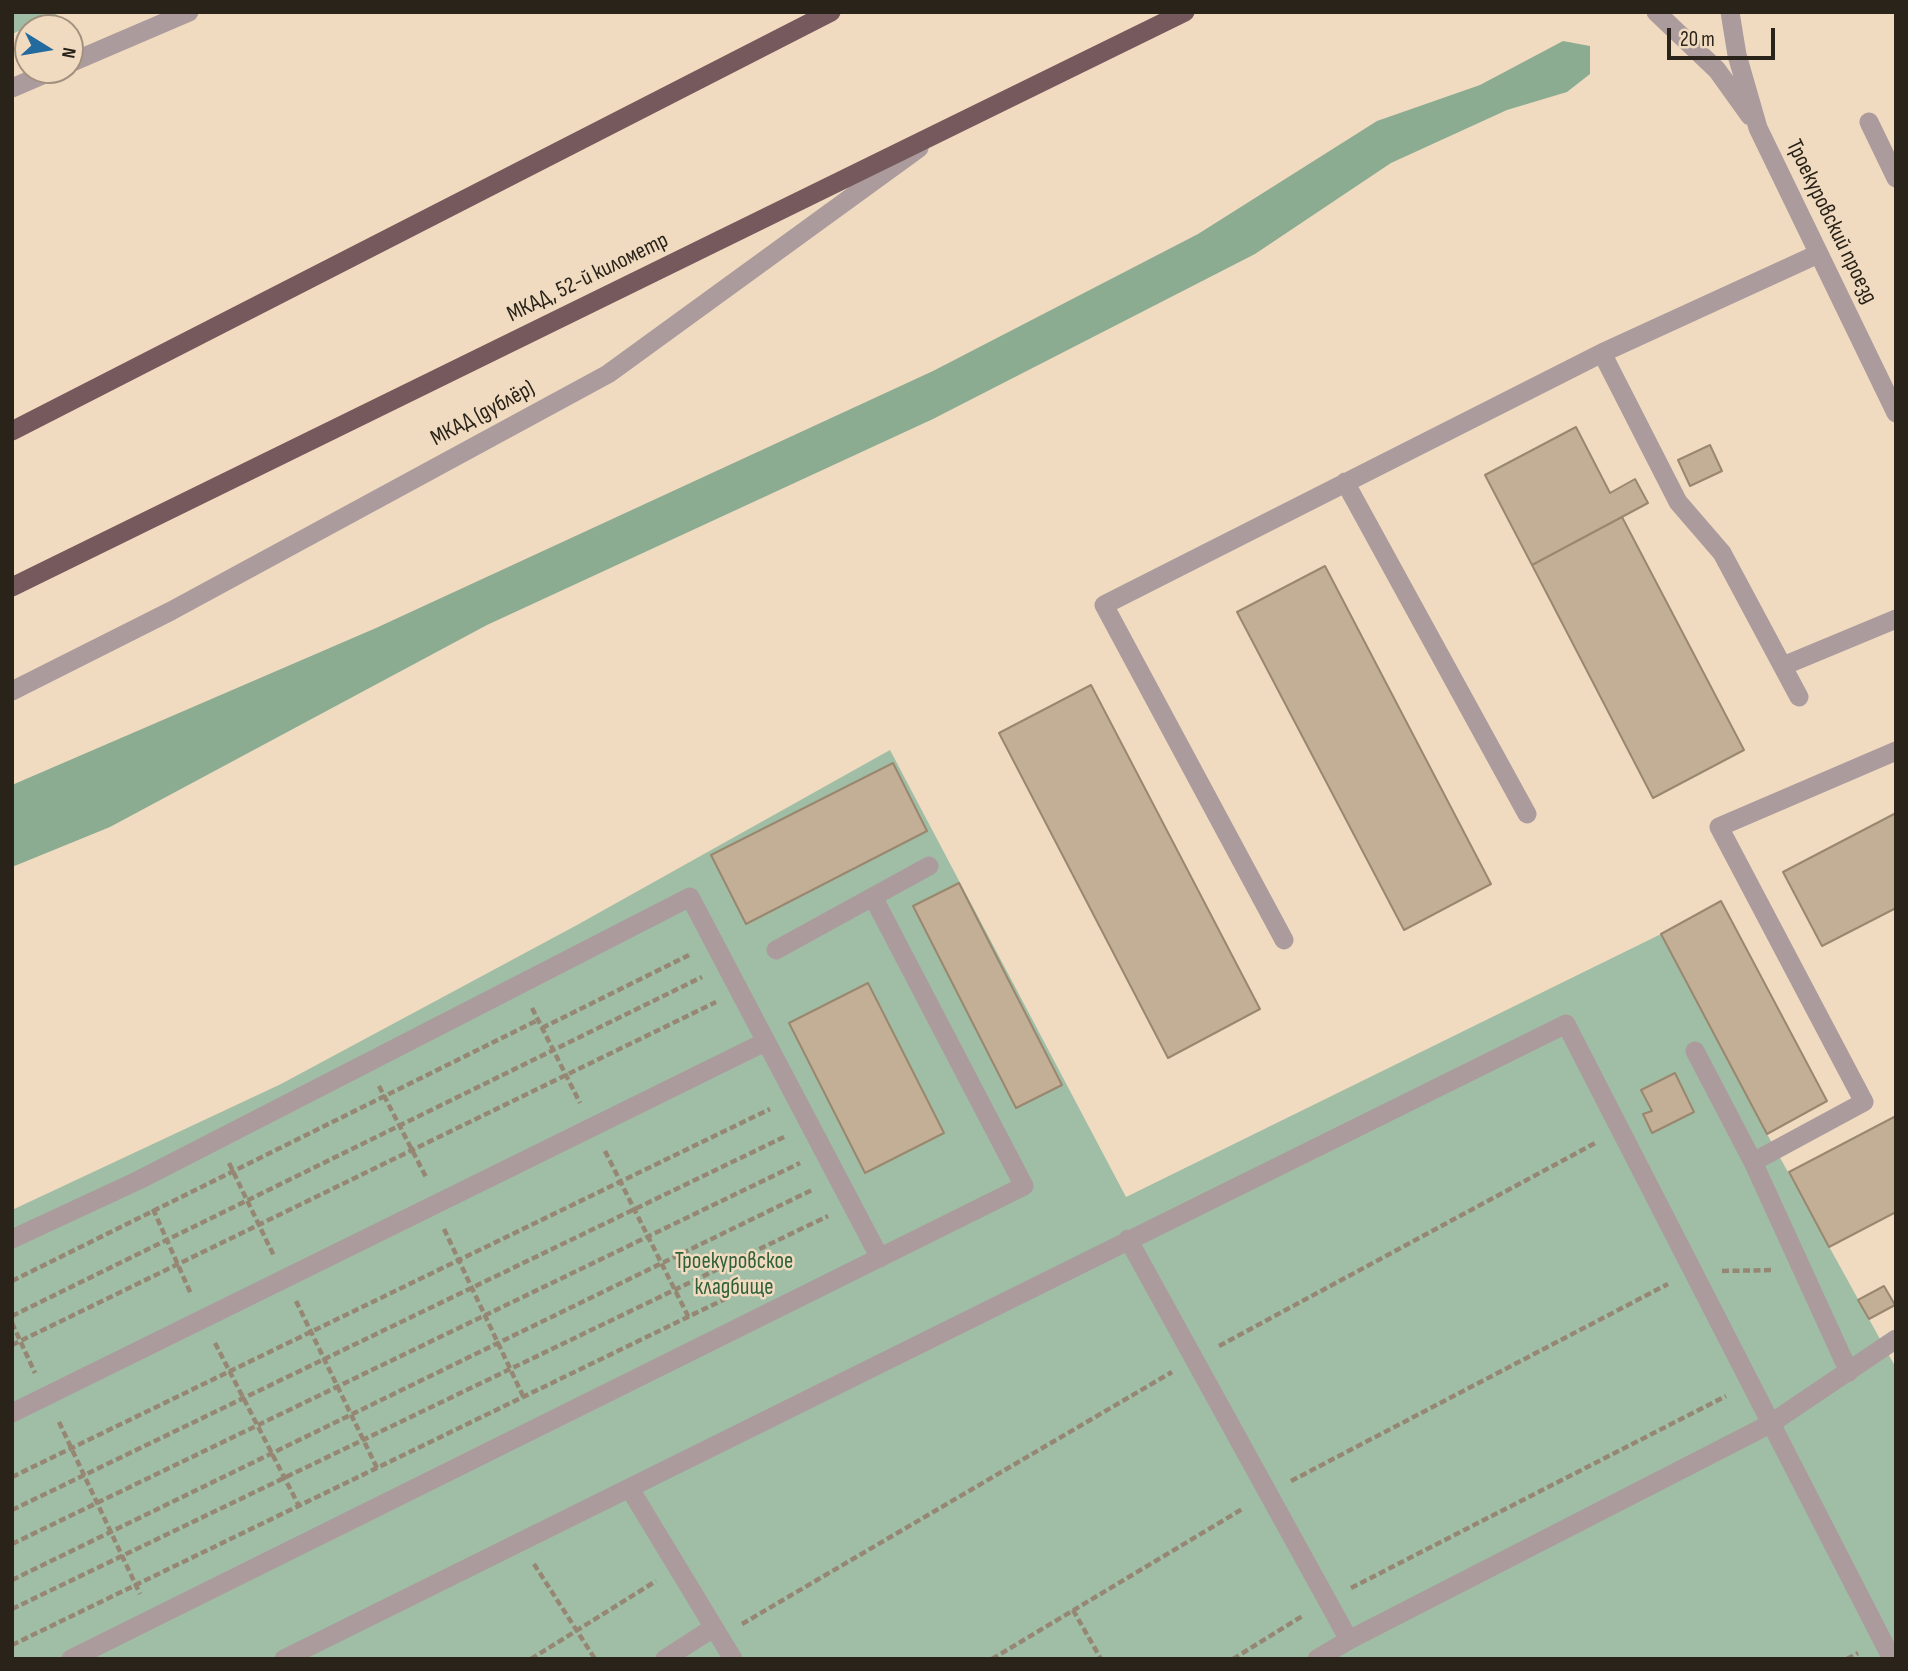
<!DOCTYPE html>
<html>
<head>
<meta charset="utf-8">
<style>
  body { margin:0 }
  #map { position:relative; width:1908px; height:1671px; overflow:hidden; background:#f0dbc1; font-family:"Sofia Sans Condensed",sans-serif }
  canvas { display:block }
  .frame { position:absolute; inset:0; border:14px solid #2a2319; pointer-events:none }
  .north { position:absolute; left:14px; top:14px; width:70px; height:70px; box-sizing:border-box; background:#f0dbc1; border:2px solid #a1917e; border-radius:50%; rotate:101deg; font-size:19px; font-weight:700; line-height:28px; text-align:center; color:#2a2319 }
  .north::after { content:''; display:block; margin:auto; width:24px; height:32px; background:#236a9e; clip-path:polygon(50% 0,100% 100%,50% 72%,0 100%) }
  .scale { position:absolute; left:1667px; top:28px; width:108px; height:32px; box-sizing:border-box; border:4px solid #2a2319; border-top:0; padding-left:9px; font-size:21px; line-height:24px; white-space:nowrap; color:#2a2319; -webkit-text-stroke:5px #f0dbc1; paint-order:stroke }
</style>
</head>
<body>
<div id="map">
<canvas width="1908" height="1671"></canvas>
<div class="frame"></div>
<div class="north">N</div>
<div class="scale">20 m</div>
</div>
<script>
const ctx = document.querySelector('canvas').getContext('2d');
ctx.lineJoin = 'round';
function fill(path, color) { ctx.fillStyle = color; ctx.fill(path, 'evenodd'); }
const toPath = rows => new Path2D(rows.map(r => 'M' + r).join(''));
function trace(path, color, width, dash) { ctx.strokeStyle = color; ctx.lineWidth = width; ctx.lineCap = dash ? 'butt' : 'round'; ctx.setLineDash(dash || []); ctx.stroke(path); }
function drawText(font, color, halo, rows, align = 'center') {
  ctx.font = font + ' "Sofia Sans Condensed",sans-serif'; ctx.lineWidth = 5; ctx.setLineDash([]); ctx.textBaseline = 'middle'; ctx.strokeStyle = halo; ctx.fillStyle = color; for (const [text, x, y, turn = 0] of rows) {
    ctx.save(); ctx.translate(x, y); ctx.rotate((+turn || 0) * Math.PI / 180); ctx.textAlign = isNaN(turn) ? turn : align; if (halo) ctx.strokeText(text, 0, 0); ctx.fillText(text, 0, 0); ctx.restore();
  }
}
fill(toPath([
  [12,12,62,12,12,34],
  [890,750,1126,1197,1661,934,1767,1134,1896,1368,1896,1659,12,1659,12,1210,281,1084,577,925]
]), '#a0bea5');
fill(toPath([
  [1563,41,1590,46,1590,74,1567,92,1507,110,1391,163,1255,254,933,419,487,625,110,827,12,867,12,785,376,628,933,371,1198,234,1377,121,1480,85]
]), '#8cac91');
const building = toPath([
  [1576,427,1610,493,1635,479,1648,503,1532,565,1485,475,1576,427],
  [1710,445,1722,471,1690,486,1678,460,1710,445],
  [1622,517,1744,750,1653,798,1532,565,1622,517],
  [1325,566,1491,884,1404,930,1237,612,1325,566],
  [1091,685,1260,1009,1168,1058,999,733,1091,685],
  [893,763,927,831,746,924,711,855,893,763],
  [1896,813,1896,908,1822,946,1783,872,1896,813],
  [959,883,1062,1085,1016,1108,913,906,959,883],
  [1721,901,1827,1101,1767,1134,1661,934,1721,901],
  [868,983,944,1133,865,1173,789,1023,868,983],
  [1675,1073,1694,1112,1652,1133,1643,1114,1652,1111,1641,1090,1675,1073],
  [1896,1116,1896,1212,1829,1247,1789,1172,1896,1116],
  [1884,1286,1895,1305,1869,1319,1858,1300,1884,1286]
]);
fill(building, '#c2af95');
trace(building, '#9a876f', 2);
trace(toPath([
  [532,1008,580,1103],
  [542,1028,689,955],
  [379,1086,426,1177],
  [605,1151,689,1318],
  [229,1163,274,1256],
  [153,1209,191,1294],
  [444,1229,524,1398],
  [1722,1271,1773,1270],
  [12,1281,538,1020],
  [296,1301,378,1470],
  [12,1316,702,977],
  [12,1323,35,1373],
  [215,1343,299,1506],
  [12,1345,716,1002],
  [1219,1346,1597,1142],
  [59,1422,140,1594],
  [12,1477,770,1109],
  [1291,1481,1668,1284],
  [12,1510,786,1136],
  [12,1544,800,1163],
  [534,1564,595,1659],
  [12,1580,814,1189],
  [1351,1588,1726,1396],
  [12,1609,828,1216],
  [1073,1610,1101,1659],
  [742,1624,1172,1372],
  [12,1645,729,1297],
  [531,1659,656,1581],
  [992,1659,1244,1508],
  [1233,1659,1304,1615],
  [1847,1659,1858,1653]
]), '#958774', 4.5, [7, 3.5]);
trace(toPath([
  [70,63,189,12],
  [12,88,54,70],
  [1869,122,1896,178],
  [1602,353,1678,502,1722,553,1799,697],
  [1345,482,1527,814],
  [1783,666,1896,619],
  [1284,940,1104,605,1602,353,1818,254],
  [776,950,929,866],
  [1695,1051,1753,1162,1864,1102,1719,827,1896,751],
  [1753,1162,1849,1372],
  [12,1239,139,1180,690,897,880,1258],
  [1128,1239,1349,1640],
  [12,1413,765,1042],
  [630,1489,733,1659],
  [71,1659,1024,1186,873,897],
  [284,1659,1566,1024,1892,1659],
  [665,1659,713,1628],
  [1317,1659,1349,1640,1770,1424,1896,1339]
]), '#ab9b9d', 19);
trace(toPath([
  [12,691,171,611,608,374,919,148]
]), '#ab9b9d', 19);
trace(toPath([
  [1656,12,1717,70,1750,116],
  [1730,12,1737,55,1758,128,1896,413]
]), '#ab9b9d', 19);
trace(toPath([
  [12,431,831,12],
  [12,587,1185,12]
]), '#76595c', 19);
drawText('23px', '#2a2319', '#f0dbc1', [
  ["Троекуровский проезд",1831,222,64],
  ["МКАД, 52-й километр",588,278,-26],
  ["МКАД (дублёр)",483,414,-28]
]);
drawText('23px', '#2f613a', '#f0dbc1', [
  ["Троекуровское",734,1262],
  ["кладбище",734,1288]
]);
</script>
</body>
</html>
